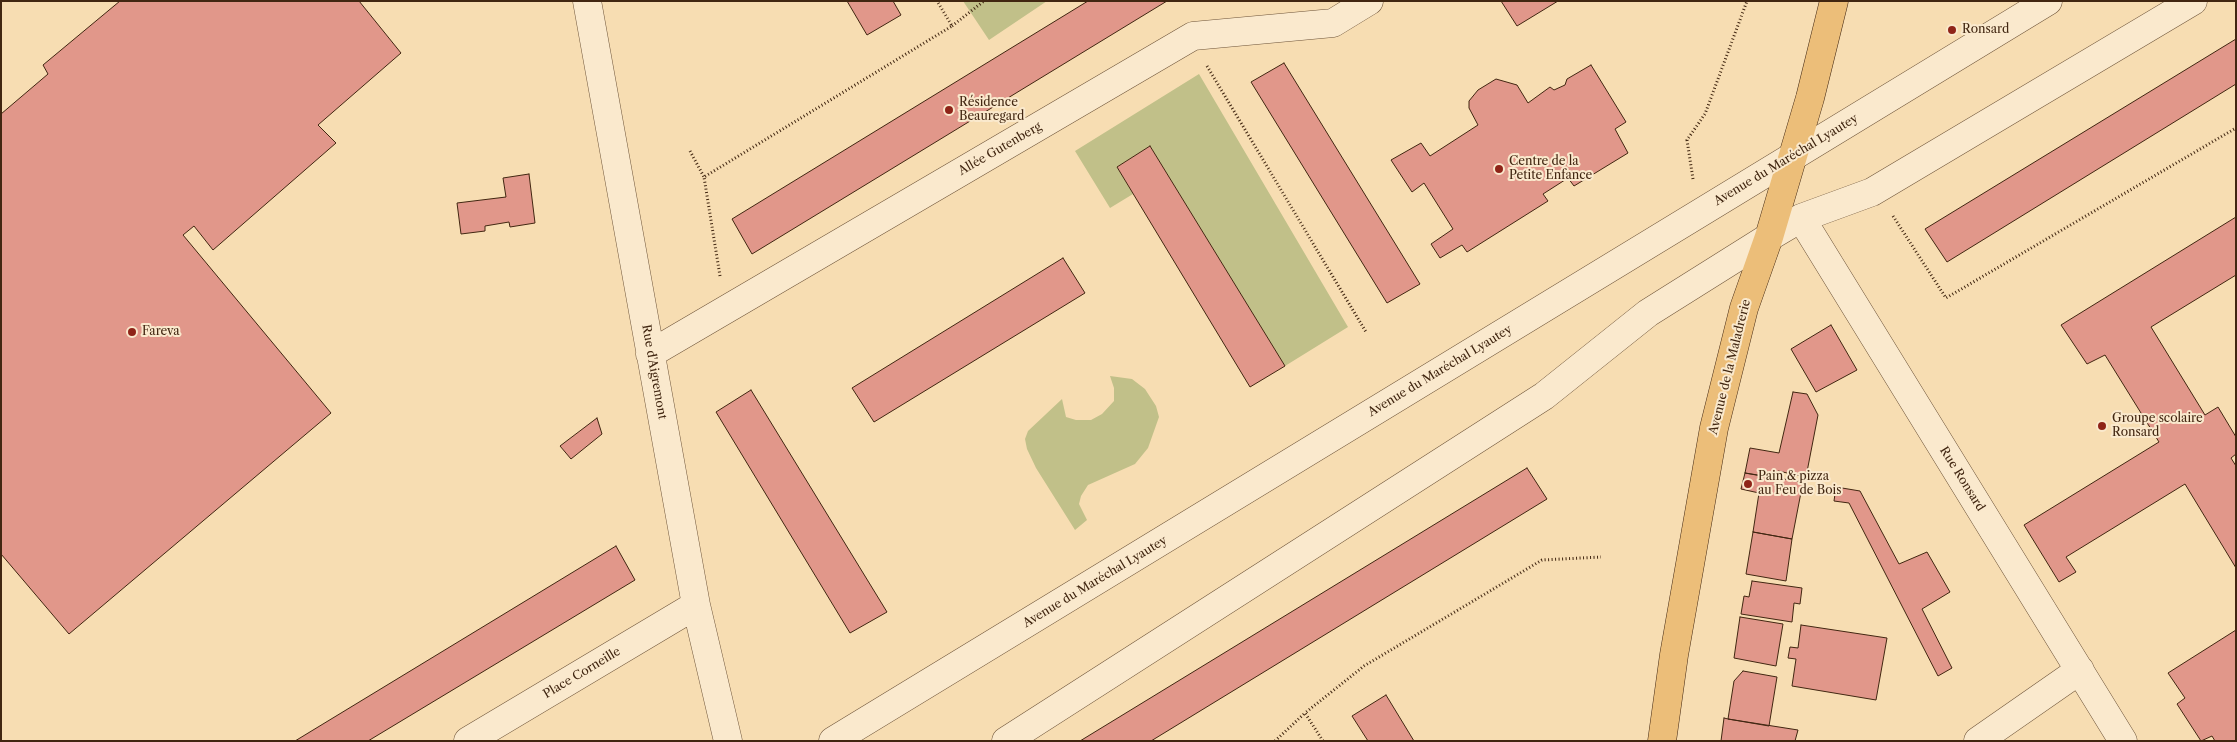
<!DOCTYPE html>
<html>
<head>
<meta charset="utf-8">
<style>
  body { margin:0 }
  #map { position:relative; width:2237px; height:742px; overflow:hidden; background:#f7ddb2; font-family:"Libre Caslon Text",serif }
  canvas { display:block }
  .frame { position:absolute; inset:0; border:2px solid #412611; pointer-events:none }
</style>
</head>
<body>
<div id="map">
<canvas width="2237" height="742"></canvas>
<div class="frame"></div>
</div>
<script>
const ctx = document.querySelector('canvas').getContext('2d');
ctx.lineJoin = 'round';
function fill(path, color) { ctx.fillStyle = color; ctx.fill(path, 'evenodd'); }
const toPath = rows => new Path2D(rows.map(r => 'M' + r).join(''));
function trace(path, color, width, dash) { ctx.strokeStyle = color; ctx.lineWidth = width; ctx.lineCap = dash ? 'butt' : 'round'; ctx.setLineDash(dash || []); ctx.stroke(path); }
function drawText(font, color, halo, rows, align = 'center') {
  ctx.font = font + ' "Libre Caslon Text",serif'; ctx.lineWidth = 4; ctx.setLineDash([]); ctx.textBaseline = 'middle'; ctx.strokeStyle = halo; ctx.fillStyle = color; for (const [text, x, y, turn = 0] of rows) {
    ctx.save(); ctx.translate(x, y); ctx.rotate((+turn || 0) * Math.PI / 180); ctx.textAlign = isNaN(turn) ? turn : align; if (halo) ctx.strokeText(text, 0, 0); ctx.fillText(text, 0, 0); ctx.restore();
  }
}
fill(toPath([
  [963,1,1047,1,989,40],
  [1199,74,1348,327,1285,366,1150,146,1117,167,1133,194,1110,208,1075,151],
  [1110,376,1132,379,1145,389,1156,406,1159,417,1148,448,1135,464,1088,485,1081,496,1079,504,1087,520,1075,530,1036,468,1027,449,1025,439,1028,431,1062,399,1066,417,1076,420,1091,420,1102,414,1114,401,1114,388]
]), '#c1c089');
const building = toPath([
  [120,1,359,1,401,53,318,125,336,143,213,250,194,226,183,235,331,413,69,634,1,554,1,114,48,74,43,65,120,1],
  [847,1,893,1,901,15,867,35,847,1],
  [1088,1,1167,1,752,254,732,219,1088,1],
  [1501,1,1558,1,1517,26,1501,1],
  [2236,39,2236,84,1947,262,1925,229,2236,39],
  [1284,63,1420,284,1387,303,1251,82,1284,63],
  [1591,65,1626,122,1615,129,1628,153,1574,186,1568,178,1543,194,1548,201,1467,252,1462,245,1440,258,1431,244,1453,229,1424,183,1412,192,1391,160,1421,143,1430,156,1478,125,1469,108,1469,101,1478,90,1496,79,1517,85,1528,103,1550,87,1554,90,1565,85,1567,79,1591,65],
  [1150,146,1285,366,1250,387,1117,167,1150,146],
  [529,174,535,223,510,227,509,222,485,226,485,231,461,234,457,203,506,197,503,178,529,174],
  [2236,217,2236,275,2151,327,2205,415,2218,407,2236,437,2236,454,2231,458,2236,466,2236,568,2185,484,2066,557,2076,572,2059,582,2024,525,2159,442,2105,355,2087,364,2061,325,2236,217],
  [1063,258,1085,293,874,422,852,388,1063,258],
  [1831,325,1857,370,1816,392,1791,349,1831,325],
  [751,390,887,612,850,633,716,412,751,390],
  [1793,392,1807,394,1818,415,1806,477,1778,471,1778,479,1745,473,1750,448,1779,453,1793,392],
  [597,418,602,434,571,459,560,446,597,418],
  [1527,468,1547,499,1151,741,1080,741,1527,468],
  [1745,473,1803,482,1792,539,1753,532,1759,493,1741,489,1745,473],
  [1836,487,1860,491,1899,564,1927,552,1950,592,1922,609,1952,668,1938,676,1849,503,1834,501,1836,487],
  [1753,532,1792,539,1786,581,1746,574,1753,532],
  [616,546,635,580,368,741,295,741,616,546],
  [1752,581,1802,588,1800,604,1794,603,1792,622,1741,614,1744,596,1749,597,1752,581],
  [1740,617,1783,624,1776,666,1734,658,1740,617],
  [1801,625,1887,638,1876,700,1792,686,1796,659,1788,658,1790,647,1798,648,1801,625],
  [2236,630,2236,741,2215,741,2212,736,2201,741,2177,704,2185,698,2168,673,2236,630],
  [1743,671,1777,677,1769,726,1728,719,1734,681,1743,671],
  [1386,695,1414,741,1368,741,1352,716,1386,695],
  [1724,718,1728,719,1798,730,1795,741,1721,741,1724,718]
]);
fill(building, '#e1978a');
trace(building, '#412611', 1);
const minor = toPath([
  [587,1,696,605,728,741],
  [1801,218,2123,741],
  [650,354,1193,36,1333,23,1369,1],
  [468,741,696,605],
  [833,741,2048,1],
  [1006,741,1544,396,1648,313,1769,237,1801,218,1872,192,2193,1],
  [1978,741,2080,670]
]);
const major = toPath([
  [1662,741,1674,655,1714,428,1744,308,1769,237,1810,98,1834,1]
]);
trace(minor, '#6e5439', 29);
trace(major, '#412611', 29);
trace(toPath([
  [952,26,984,1],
  [1207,66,1366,332],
  [690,151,704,177],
  [1693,179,1687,140,1705,114,1747,1],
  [1893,216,1946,298,2236,128],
  [720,276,704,177,952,26,937,1],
  [1275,741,1305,713],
  [1323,741,1305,713,1364,666,1542,560,1601,557]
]), '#412611', 3, [1, 2.5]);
trace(minor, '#fae9cd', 28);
trace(major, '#ecbe79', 28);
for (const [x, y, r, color] of [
  [1952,30,5,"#8f2418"],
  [949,110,5,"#8f2418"],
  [1499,169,5,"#8f2418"],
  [132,332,5,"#8f2418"],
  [2102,426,5,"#8f2418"],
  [1748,484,5,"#8f2418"]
]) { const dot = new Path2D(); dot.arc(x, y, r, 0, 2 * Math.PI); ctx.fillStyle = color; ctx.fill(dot); trace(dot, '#fae9cd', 2); }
drawText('12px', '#412611', '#fae9cd', [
  ["Ronsard",1962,30],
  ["Résidence",959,103],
  ["Beauregard",959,117],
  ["Centre de la",1509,162],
  ["Petite Enfance",1509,176],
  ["Fareva",142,332],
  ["Groupe scolaire",2112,419],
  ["Ronsard",2112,433],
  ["Pain & pizza",1758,477],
  ["au Feu de Bois",1758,491]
], 'left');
drawText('12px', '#412611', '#fae9cd', [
  ["Allée Gutenberg",1000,149,-30],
  ["Avenue du Maréchal Lyautey",1786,160,-31],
  ["Avenue de la Maladrerie",1730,367,-76],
  ["Avenue du Maréchal Lyautey",1440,371,-31],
  ["Rue d'Aigremont",654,372,80],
  ["Rue Ronsard",1962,479,58],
  ["Avenue du Maréchal Lyautey",1095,582,-31],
  ["Place Corneille",582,673,-31]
]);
</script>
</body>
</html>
